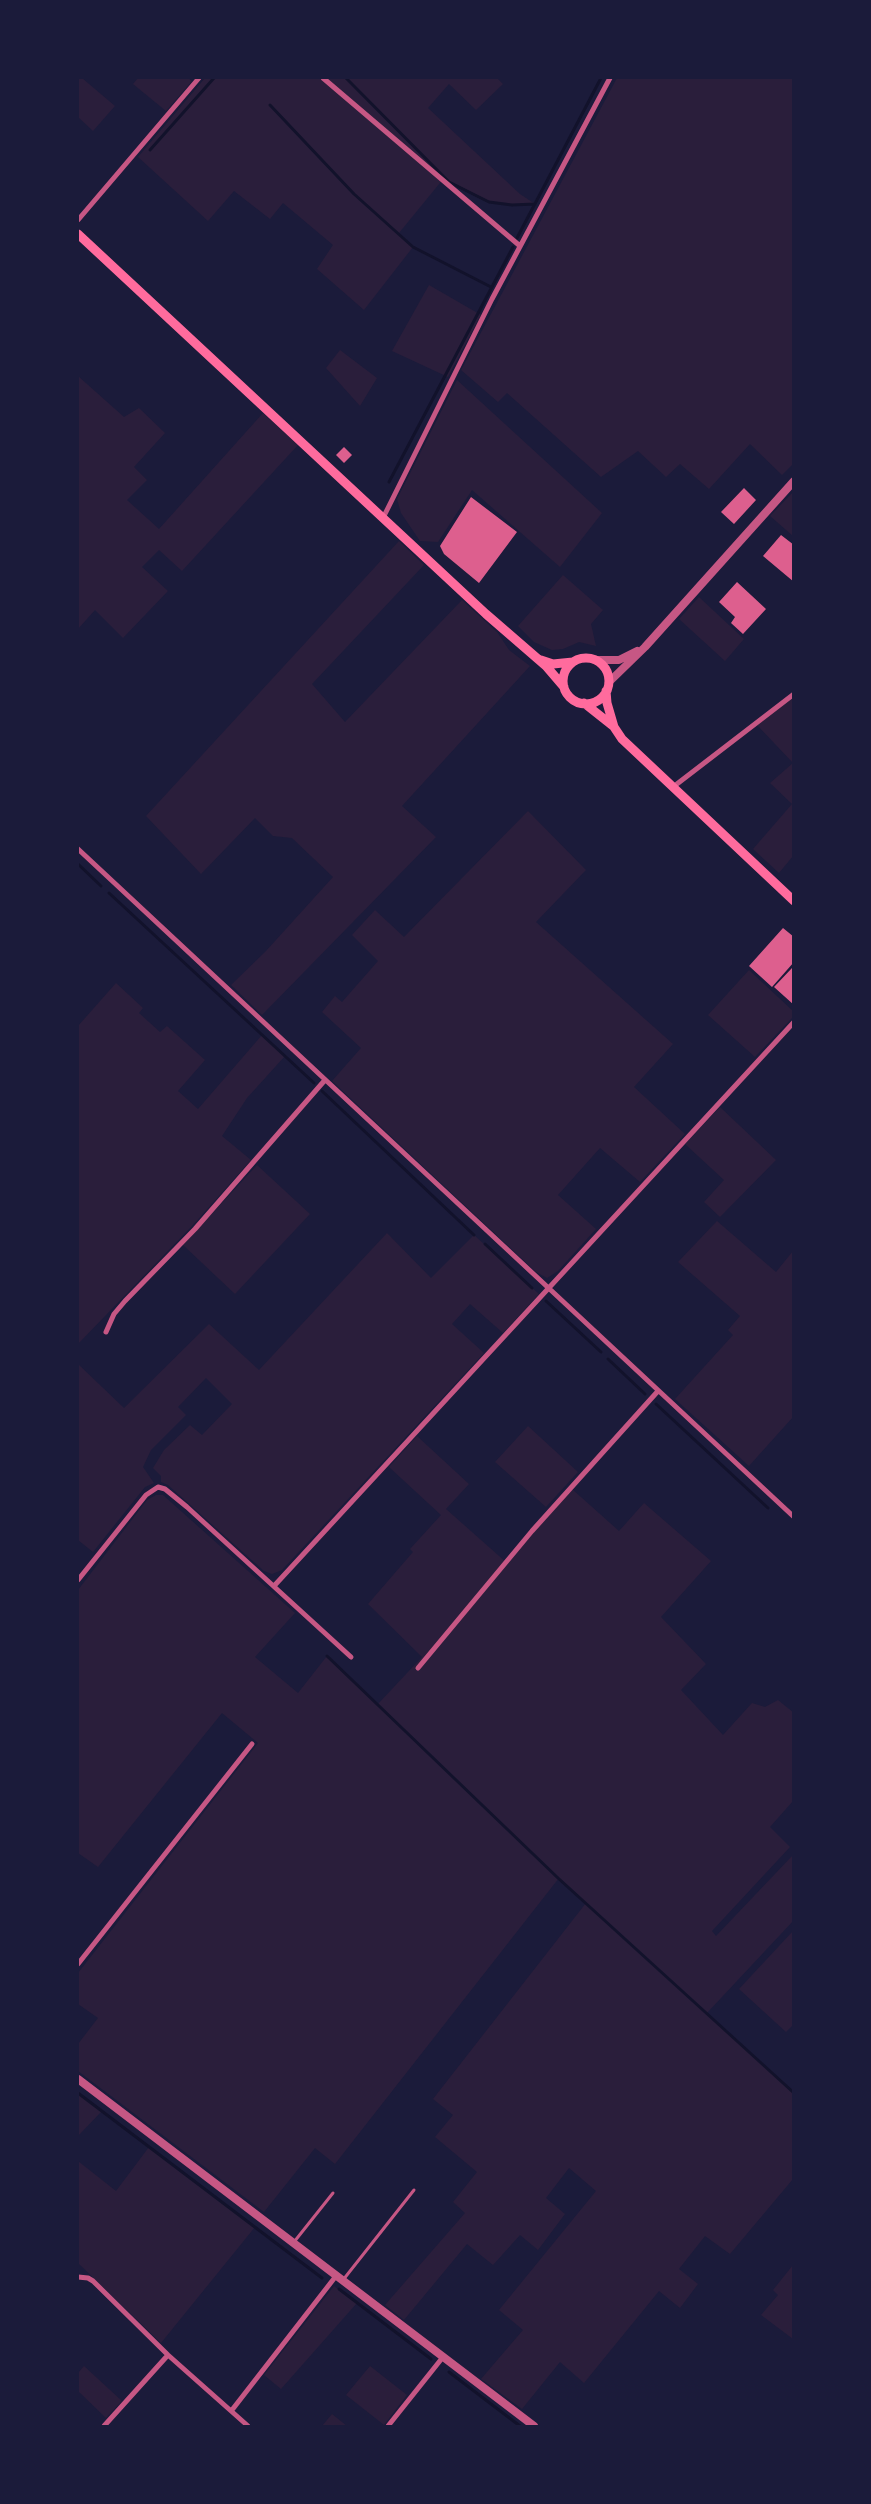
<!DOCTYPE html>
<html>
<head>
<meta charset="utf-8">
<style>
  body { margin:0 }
  #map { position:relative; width:871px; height:2504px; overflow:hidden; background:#1b1b3a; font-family:Inter,sans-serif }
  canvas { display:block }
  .frame { position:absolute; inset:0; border:79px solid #1b1b3a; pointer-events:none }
</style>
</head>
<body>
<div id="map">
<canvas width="871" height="2504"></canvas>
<div class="frame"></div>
</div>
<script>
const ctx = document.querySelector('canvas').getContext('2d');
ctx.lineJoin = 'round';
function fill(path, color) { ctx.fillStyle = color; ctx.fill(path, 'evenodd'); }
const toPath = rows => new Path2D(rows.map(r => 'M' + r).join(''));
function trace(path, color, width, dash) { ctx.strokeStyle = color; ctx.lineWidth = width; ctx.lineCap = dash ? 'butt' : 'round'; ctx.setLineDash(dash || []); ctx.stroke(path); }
fill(toPath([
  [78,78,82,78,115,106,93,131,78,117],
  [138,78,188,78,192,81,166,111,133,84],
  [205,78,497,78,503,84,476,110,449,84,428,108,520,194,535,204,512,205,489,202,444,178,399,233,413,247,364,310,317,269,333,245,283,203,270,219,234,191,208,221,138,157],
  [617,78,793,78,794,463,782,475,750,444,709,489,680,464,666,477,638,451,601,477,507,393,498,402,461,370],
  [429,285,481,315,448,377,392,351],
  [340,350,377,378,360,406,326,368],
  [78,376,124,417,139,408,165,433,134,467,147,480,127,500,159,529,263,413,298,445,182,571,159,550,142,567,168,591,123,638,95,610,78,629],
  [457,380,602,513,560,567,472,490,438,542,420,541,401,513,397,499],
  [793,492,793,536,770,516],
  [399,541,424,565,312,684,345,722,462,600,497,632,509,650,530,666,402,806,436,837,262,1015,231,985,266,951,333,877,292,838,273,836,255,818,201,874,146,816],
  [563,575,603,610,591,624,596,646,579,642,563,649,552,650,534,642,518,626],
  [699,597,744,639,725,661,679,619],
  [793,698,793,856,779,873,753,849,792,804,770,783,793,763,757,725],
  [528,811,586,870,536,922,673,1044,634,1087,685,1134,640,1182,600,1148,558,1195,596,1229,558,1271,547,1278,536,1272,332,1081,361,1048,322,1012,335,996,342,1002,378,961,352,935,375,910,404,937],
  [749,970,793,1011,793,1017,755,1057,708,1015],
  [116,983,143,1008,139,1013,160,1032,167,1026,205,1060,178,1091,198,1109,262,1035,285,1056,247,1098,222,1136,251,1160,193,1225,78,1344,78,1026],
  [720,1107,776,1160,720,1217,704,1202,724,1180,685,1144],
  [257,1165,310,1214,235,1294,183,1245],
  [717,1221,776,1272,793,1251,793,1417,749,1466,675,1399,733,1335,728,1330,740,1316,678,1262],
  [387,1233,431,1278,474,1235,539,1294,503,1333,470,1304,452,1324,484,1353,282,1570,272,1574,264,1571,168,1485,161,1482,161,1476,153,1468,164,1450,190,1425,202,1435,232,1404,206,1378,178,1407,186,1415,151,1450,143,1467,154,1483,145,1487,93,1552,78,1540,78,1364,124,1408,209,1324,259,1370],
  [528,1426,578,1472,546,1507,495,1462],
  [417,1436,469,1484,446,1509,507,1563,572,1489,619,1531,644,1503,711,1561,661,1617,706,1664,681,1690,723,1735,752,1703,765,1707,778,1700,794,1713,793,1801,770,1827,790,1847,712,1931,716,1936,793,1855,794,1920,707,2013,793,2093,793,2179,730,2254,705,2236,679,2269,698,2284,680,2308,659,2291,584,2383,560,2362,522,2409,481,2379,523,2330,499,2310,596,2191,569,2168,546,2198,565,2214,538,2250,520,2235,493,2265,467,2244,404,2320,385,2305,465,2213,453,2202,477,2172,435,2137,453,2115,433,2099,586,1903,559,1878,335,2164,315,2148,264,2212,78,2071,78,2044,98,2018,78,2004,78,1973,258,1743,222,1713,98,1867,78,1853,78,1590,147,1500,156,1495,163,1495,295,1613,255,1657,298,1693,327,1656,378,1704,422,1657,368,1604,413,1552,410,1549,441,1515,389,1467],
  [793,1931,793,2025,786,2032,739,1989],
  [78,2093,102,2111,78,2136],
  [149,2147,255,2227,161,2343,78,2263,78,2161,116,2191],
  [793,2265,793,2339,761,2315,778,2295,773,2290],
  [334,2286,357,2303,281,2389,264,2375],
  [84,2366,122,2401,106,2418,78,2391,78,2373],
  [370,2366,407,2395,384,2425,346,2395],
  [332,2414,347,2426,322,2426]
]), '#2a1e3b');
trace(toPath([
  [346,78,449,182,489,202,512,205,535,204],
  [270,105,354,194,413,247,491,287],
  [150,150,214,78],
  [517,238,601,78],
  [389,482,513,247],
  [78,864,101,886],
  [109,893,314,1083],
  [322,1091,474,1235],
  [485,1244,532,1288],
  [546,1301,601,1352],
  [608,1359,645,1394],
  [656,1404,768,1508],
  [327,1656,558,1878,794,2093],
  [78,2093,322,2278],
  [339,2289,431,2359],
  [449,2372,520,2426]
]), '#12122b', 3);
fill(toPath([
  [344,447,352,455,344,463,336,455],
  [744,488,756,500,734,524,721,512],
  [471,497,517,532,479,583,444,554,440,546],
  [781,535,794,545,794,582,763,556],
  [737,582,766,609,743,634,731,623,735,617,719,602],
  [783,928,794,937,794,962,772,987,749,966],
  [792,968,794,969,794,1005,774,987]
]), '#dd5f8e');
trace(toPath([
  [294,2242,333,2193],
  [343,2280,414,2190]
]), '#c65784', 3);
trace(toPath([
  [323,78,520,246],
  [78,220,199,78],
  [383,518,492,299,610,78],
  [673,787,794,694],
  [78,849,794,1517],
  [106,1332,114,1314,125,1301,195,1229,325,1080],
  [78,1580,146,1495,158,1487,165,1489,187,1507,351,1657],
  [274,1586,794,1022],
  [418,1668,532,1531,658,1391],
  [78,1964,252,1744],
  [78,2277,88,2278,93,2281,168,2355,248,2426],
  [232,2410,336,2276],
  [104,2426,168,2355],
  [388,2426,443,2357]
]), '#c65784', 5);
trace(toPath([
  [595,660,619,660,637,651],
  [609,682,645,647,794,481],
  [78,2079,534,2426]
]), '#c65784', 8);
trace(toPath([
  [78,234,486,614,546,666,564,687],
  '563 681a23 23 0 1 1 46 0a23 23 0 1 1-46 0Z',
  [541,660,553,664,573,662],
  [606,691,607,703,614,727,622,739,794,901],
  [584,703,613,726]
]), '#ff6b9d', 9);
</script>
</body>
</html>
